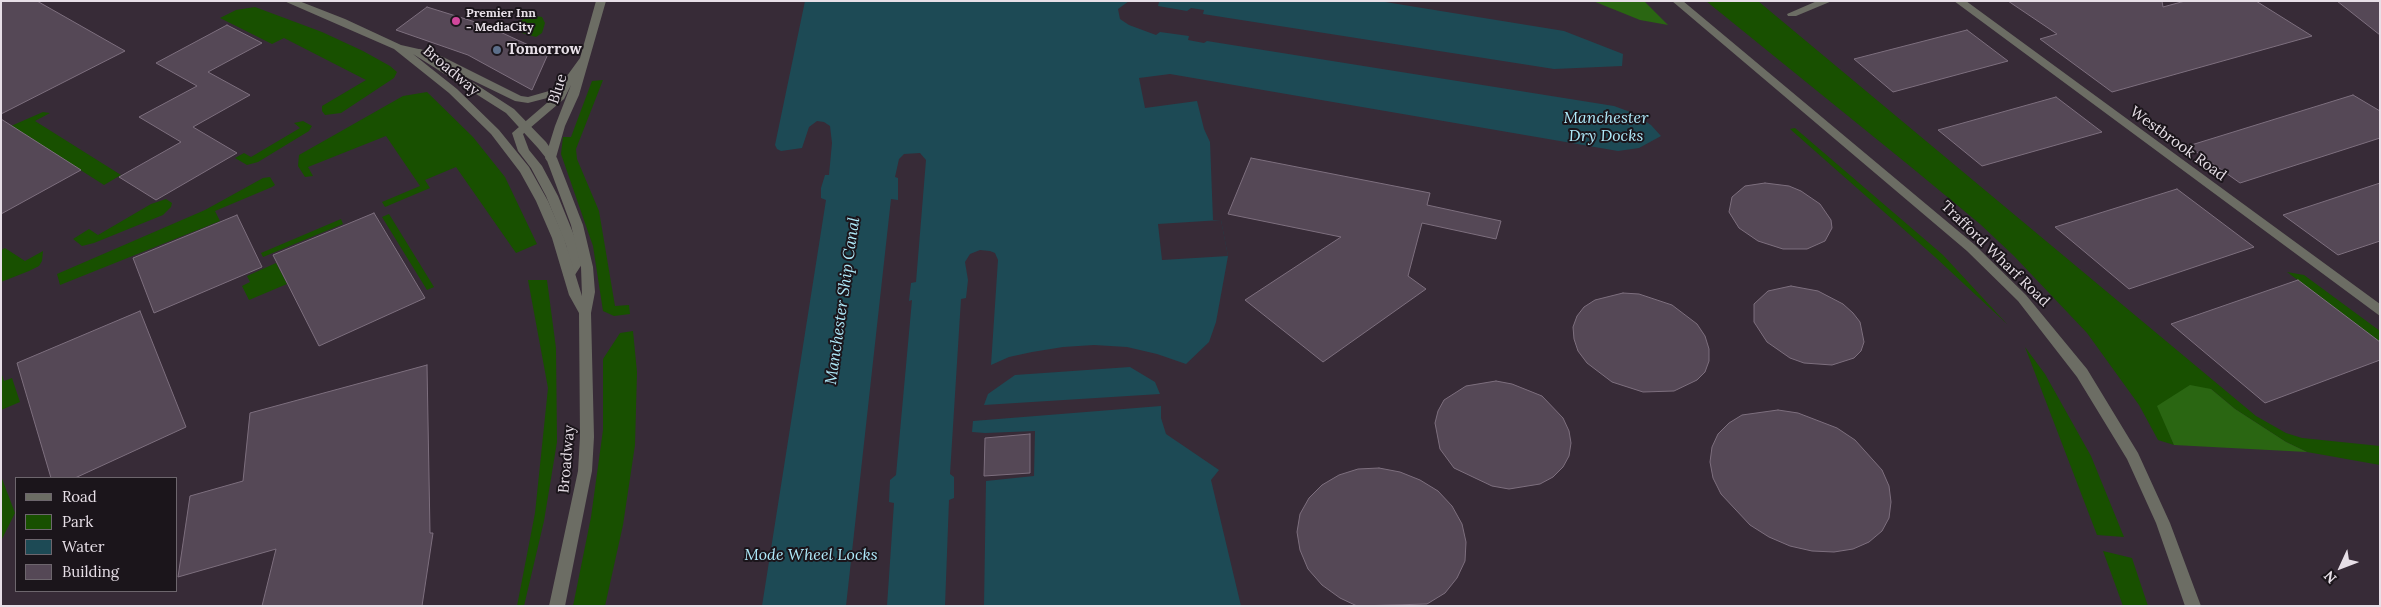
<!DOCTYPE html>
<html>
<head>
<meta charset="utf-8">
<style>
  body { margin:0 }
  #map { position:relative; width:2381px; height:607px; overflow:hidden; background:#372b37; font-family:Lora,serif }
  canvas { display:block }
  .frame { position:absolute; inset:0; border:2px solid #e7dfe7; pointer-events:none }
  .legend { position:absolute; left:15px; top:477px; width:162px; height:115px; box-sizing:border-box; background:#1b151b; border:1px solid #6d666d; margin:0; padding:6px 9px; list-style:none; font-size:15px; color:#e7dfe7 }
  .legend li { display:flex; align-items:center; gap:10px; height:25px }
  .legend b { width:25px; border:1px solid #6d666d }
  .north { position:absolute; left:2316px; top:542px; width:50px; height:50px; -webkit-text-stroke:4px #1b151b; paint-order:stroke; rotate:227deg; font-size:14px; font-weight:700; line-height:20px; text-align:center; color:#e7dfe7 }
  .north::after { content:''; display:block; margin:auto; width:18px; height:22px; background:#e7dfe7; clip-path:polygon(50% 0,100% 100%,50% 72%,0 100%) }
</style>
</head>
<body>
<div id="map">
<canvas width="2381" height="607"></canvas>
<div class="frame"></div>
<ul class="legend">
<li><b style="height:6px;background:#6c6d64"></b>Road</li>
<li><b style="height:14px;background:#185000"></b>Park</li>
<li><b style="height:14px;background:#1d4a55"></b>Water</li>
<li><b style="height:14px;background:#554856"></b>Building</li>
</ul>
<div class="north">N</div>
</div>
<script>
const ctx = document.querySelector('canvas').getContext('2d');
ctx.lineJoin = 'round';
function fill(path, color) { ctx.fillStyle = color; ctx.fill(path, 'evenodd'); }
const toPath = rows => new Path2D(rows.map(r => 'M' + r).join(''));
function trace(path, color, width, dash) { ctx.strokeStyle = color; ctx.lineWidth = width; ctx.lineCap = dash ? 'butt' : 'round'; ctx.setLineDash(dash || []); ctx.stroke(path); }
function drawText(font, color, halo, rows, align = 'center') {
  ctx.font = font + ' Lora,serif'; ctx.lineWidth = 4; ctx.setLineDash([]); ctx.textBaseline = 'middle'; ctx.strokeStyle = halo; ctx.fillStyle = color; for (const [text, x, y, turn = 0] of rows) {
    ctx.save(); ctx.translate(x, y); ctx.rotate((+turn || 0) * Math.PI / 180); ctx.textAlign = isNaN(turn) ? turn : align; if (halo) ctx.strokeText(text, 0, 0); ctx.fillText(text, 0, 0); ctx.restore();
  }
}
fill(toPath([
  [1706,1,1758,1,2256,416,2286,433,2302,438,2380,446,2380,465,2307,452,2286,442,2235,409,2211,389,2158,406,2174,445,2158,440,2139,405,2087,333,2014,256,1980,224,1911,167],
  [255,7,322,32,363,51,390,66,397,72,394,78,341,113,325,115,322,111,322,106,366,80,284,38,272,44,220,18,236,10],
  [535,16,542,17,545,23,542,33,536,37,522,33,514,25,518,21],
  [603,80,576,149,577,159,599,211,615,306,629,305,630,314,614,316,603,311,593,246,561,154,563,137,571,137,592,81],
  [427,92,473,137,505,177,537,244,516,253,456,167,425,180,430,188,385,207,382,202,420,186,386,136,308,167,313,176,305,177,298,166,299,155,403,96],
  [43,112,50,113,35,121,121,175,104,185,11,126],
  [303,121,312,126,309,131,258,162,247,165,235,158,244,153,251,157,300,128,294,123],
  [1795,128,1943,255,2007,324,1935,257,1790,129],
  [270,177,275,185,272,187,215,211,220,221,60,285,57,274,205,210,263,178],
  [166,199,172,203,171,207,163,215,94,243,82,246,73,239,89,229,98,235,151,204],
  [389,214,434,287,427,290,382,217],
  [341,219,343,224,263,257,261,253],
  [5,248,25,261,43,251,42,261,39,266,29,271,1,282,1,250],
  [276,263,287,284,249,300,242,286,250,282,247,276],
  [2287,272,2304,275,2380,331,2380,342],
  [528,280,547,280,556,348,557,442,544,521,524,606,517,606,535,513,548,388],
  [633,331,637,372,635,445,623,525,605,606,573,606,591,517,603,430,603,359,620,333],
  [2025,347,2045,374,2091,456,2124,537,2097,535],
  [1,372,4,381,12,378,20,402,1,410],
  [1,476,15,513,1,541],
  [2103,551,2132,558,2148,606,2123,606]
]), '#185000');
fill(toPath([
  [1593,1,1644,1,1668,25,1640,20],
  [2190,385,2211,389,2235,409,2286,442,2307,452,2174,445,2157,406]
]), '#2a6612');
fill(toPath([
  [805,1,1129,1,1118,9,1120,19,1129,25,1156,35,1160,32,1189,36,1188,40,1204,43,1207,41,1614,106,1633,113,1651,125,1661,136,1639,148,1618,151,1170,74,1139,78,1145,108,1197,101,1204,129,1210,142,1213,220,1221,220,1228,256,1216,322,1209,342,1186,364,1157,354,1127,347,1094,345,1063,347,1032,352,1009,357,991,365,998,260,995,253,990,251,980,250,970,254,965,262,968,280,966,298,961,299,950,474,954,477,954,498,949,500,945,606,887,606,894,503,889,502,890,480,896,475,912,300,909,301,911,283,916,282,926,160,920,153,904,154,899,159,895,177,898,178,898,200,891,199,846,606,762,606,826,200,821,198,821,188,825,175,829,175,832,143,830,126,824,122,817,121,809,127,802,148,781,151,777,149,775,145],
  [1156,1,1379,1,1564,31,1623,54,1622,66,1554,69,1203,14,1204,10,1191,8,1187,11,1158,6,1159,2],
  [1130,367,1155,382,1160,394,984,405,988,394,1015,375],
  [1161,406,1161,418,1166,434,1219,470,1211,480,1241,606,984,606,986,481,1034,476,1035,431,985,433,972,432,973,421]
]), '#1d4a55');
fill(toPath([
  [1221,220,1228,256,1162,260,1158,224]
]), '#372b37');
const building = toPath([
  [1,1,37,1,125,51,1,114,1,1],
  [2008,1,2162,1,2163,7,2185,1,2256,1,2312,36,2112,92,2040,39,2057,34,2008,1],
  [2337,1,2380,1,2380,35,2337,1],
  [427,7,485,25,548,54,532,90,468,55,396,30,427,7],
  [227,25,262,43,208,72,250,95,193,127,237,153,156,200,119,177,181,142,139,117,197,86,156,63,227,25],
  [1967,30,2008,61,1893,92,1854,59,1967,30],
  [2353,95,2380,111,2380,138,2240,183,2188,146,2353,95],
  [2056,97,2102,132,1982,166,1938,130,2056,97],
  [1,119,81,170,1,214,1,119],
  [1251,158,1430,193,1427,205,1501,221,1496,239,1422,223,1408,276,1426,289,1323,362,1245,300,1341,237,1228,214,1251,158],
  [1765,183,1789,186,1801,191,1820,204,1831,220,1832,228,1825,241,1807,249,1783,249,1758,241,1739,228,1729,212,1732,197,1745,186,1765,183],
  [2380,183,2380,241,2338,255,2283,215,2380,183],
  [2177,189,2254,247,2129,289,2055,227,2177,189],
  [374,213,425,298,319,346,273,255,374,213],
  [237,215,262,267,154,313,133,258,237,215],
  [2298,280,2380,342,2380,360,2265,403,2171,324,2298,280],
  [1791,286,1818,291,1843,304,1853,313,1860,322,1864,342,1861,351,1854,358,1832,365,1804,363,1790,358,1767,342,1754,322,1754,304,1768,291,1791,286],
  [1623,293,1639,294,1672,305,1697,324,1705,336,1709,349,1709,361,1705,372,1697,380,1674,391,1643,392,1612,382,1587,363,1578,351,1574,339,1573,327,1577,316,1584,307,1595,300,1623,293],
  [140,311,186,427,75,478,51,478,17,363,140,311],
  [427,365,430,533,433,533,422,606,262,606,276,549,178,577,190,496,243,481,250,413,427,365],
  [1496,381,1512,384,1542,396,1563,418,1569,431,1571,443,1569,456,1563,467,1553,477,1540,484,1509,489,1492,486,1454,468,1440,449,1435,423,1438,411,1444,400,1466,386,1496,381],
  [1778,410,1798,413,1837,428,1855,440,1882,470,1889,486,1891,502,1889,518,1882,531,1869,542,1853,549,1834,552,1812,551,1790,546,1769,537,1750,525,1721,494,1713,478,1710,462,1712,447,1718,434,1729,423,1742,415,1778,410],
  [1030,434,1030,473,984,476,985,438,1030,434],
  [1379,468,1400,472,1420,480,1438,491,1452,506,1462,524,1466,542,1465,561,1457,578,1445,593,1427,604,1357,606,1340,598,1322,585,1308,569,1300,550,1297,532,1300,514,1309,498,1322,485,1339,475,1358,469,1379,468]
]);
fill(building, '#554856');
trace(building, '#7d6f7e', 1);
fill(toPath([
  [596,1,606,1,579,95,565,126,555,161,547,161,545,158,555,126,571,85,564,99,523,134,529,150,542,166,558,196,578,245,582,264,573,278,569,279,563,275,570,264,566,245,546,196,531,168,518,151,512,133,555,96,528,103,515,101,414,52,419,49,435,53,521,96,528,97,549,91,564,80,580,58,596,1],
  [1817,1,1832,1,1796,16,1788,16,1787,14,1817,1],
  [1954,1,1966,1,2380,304,2380,316,1954,1]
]), '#6c6d64');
fill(toPath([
  [284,1,299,1,345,19,401,45,423,50,514,109,546,142,557,158,583,225,593,267,595,292,591,313,594,437,592,471,565,606,549,606,578,471,580,437,579,313,569,295,552,238,536,201,520,172,491,134,449,93,394,49,284,1],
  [413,54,506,113,538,148,546,158,571,225,581,267,582,296,564,238,548,201,529,167,499,130,457,89,413,54],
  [1672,1,1683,1,1975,245,2026,295,2087,369,2138,453,2170,523,2201,606,2185,606,2156,523,2127,459,2077,377,2018,301,1967,251,1672,1]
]), '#6c6d64');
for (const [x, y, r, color] of [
  [456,21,5,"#d1479c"],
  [497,50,5,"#5c6f8a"]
]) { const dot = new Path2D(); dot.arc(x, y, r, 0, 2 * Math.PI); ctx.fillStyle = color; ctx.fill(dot); trace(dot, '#1b151b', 2); }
drawText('bold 12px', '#e7dfe7', '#1b151b', [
  ["Premier Inn",466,14],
  ["- MediaCity",466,28]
], 'left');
drawText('bold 15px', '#e7dfe7', '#1b151b', [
  ["Tomorrow",507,50]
], 'left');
drawText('15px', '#e7dfe7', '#1b151b', [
  ["Broadway",451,71,40],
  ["Blue",558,89,-72],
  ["Westbrook Road",2178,144,36],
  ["Trafford Wharf Road",1995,254,44],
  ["Broadway",567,459,-85]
]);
drawText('italic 16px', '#afeafa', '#1b151b', [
  ["Manchester",1606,118],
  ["Dry Docks",1606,136],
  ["Manchester Ship Canal",843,301,-82],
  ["Mode Wheel Locks",811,555]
]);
</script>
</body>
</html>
